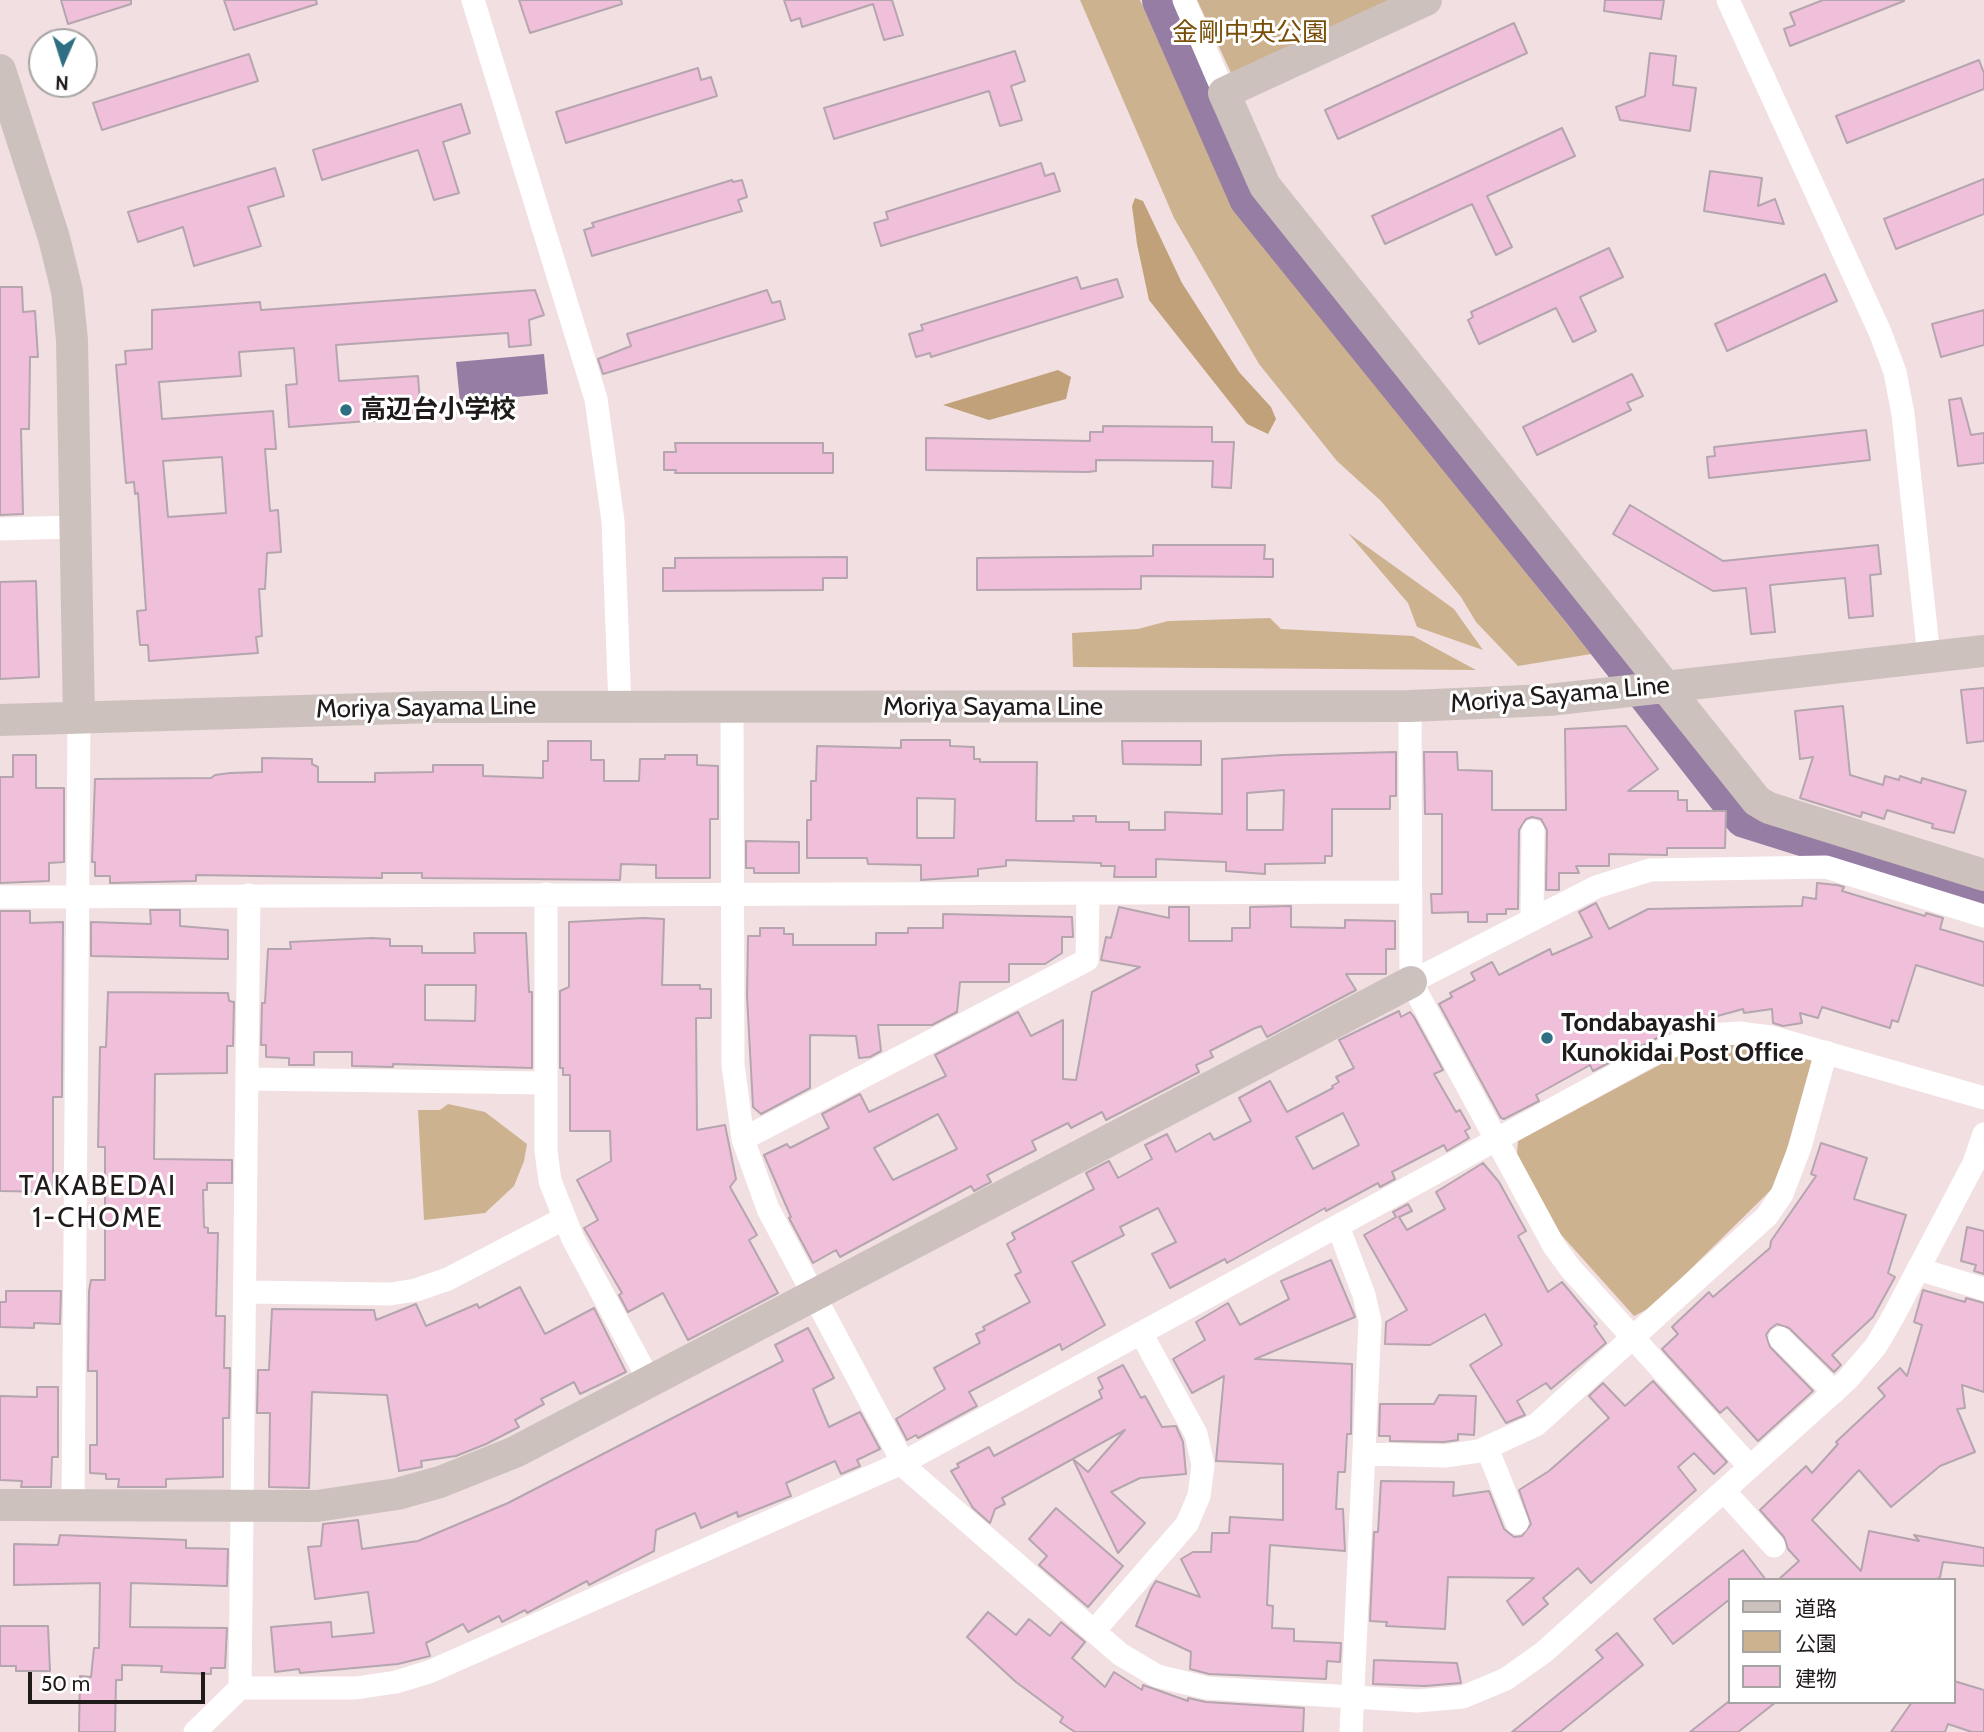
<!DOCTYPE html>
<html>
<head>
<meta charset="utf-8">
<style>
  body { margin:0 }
  #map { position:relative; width:1984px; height:1732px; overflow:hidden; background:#f2dfe1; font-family:Cabin,"Noto Sans JP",sans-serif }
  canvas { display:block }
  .legend { position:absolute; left:1728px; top:1578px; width:228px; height:126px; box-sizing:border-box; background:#fff; border:2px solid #a6a3a3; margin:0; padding:9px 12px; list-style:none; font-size:21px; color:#201a1a }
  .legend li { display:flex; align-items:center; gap:14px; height:35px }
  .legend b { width:35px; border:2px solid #a6a3a3 }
  .north { position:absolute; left:28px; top:28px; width:70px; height:70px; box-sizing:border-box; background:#fff; border:2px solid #a6a3a3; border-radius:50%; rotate:183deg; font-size:19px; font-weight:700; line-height:28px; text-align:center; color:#201a1a }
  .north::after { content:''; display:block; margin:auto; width:24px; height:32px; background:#306e84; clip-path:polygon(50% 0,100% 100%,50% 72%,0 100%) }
  .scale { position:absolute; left:28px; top:1672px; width:177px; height:32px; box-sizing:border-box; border:4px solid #201a1a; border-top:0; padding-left:9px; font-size:21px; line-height:24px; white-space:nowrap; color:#201a1a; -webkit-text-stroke:5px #fff; paint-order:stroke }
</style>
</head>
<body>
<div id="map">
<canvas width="1984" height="1732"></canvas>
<ul class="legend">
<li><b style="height:9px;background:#cdc1bd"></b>道路</li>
<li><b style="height:19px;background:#cdb290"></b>公園</li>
<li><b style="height:19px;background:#f0c0db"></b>建物</li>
</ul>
<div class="north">N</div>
<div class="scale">50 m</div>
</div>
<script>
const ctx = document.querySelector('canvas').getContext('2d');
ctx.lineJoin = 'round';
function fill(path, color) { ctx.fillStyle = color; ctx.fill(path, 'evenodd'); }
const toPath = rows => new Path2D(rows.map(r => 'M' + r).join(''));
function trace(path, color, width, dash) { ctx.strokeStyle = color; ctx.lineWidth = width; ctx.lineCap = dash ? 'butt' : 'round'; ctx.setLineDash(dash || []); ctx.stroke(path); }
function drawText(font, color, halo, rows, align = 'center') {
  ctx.font = font + ' Cabin,"Noto Sans JP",sans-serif'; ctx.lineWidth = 6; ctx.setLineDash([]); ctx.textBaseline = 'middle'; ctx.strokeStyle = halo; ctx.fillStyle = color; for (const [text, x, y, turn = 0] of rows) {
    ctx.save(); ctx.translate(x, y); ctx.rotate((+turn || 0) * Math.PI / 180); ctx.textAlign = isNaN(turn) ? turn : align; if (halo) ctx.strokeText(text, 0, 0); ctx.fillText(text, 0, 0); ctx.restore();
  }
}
fill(toPath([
  [1080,0,1140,0,1231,204,1591,654,1518,666,1476,622,1461,597,1381,501,1337,461,1259,364,1174,218],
  [1197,0,1403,0,1233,77],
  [1348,533,1454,609,1483,650,1417,627,1408,603],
  [1270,618,1281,629,1413,636,1476,670,1073,667,1072,633,1138,629,1168,621],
  [1720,1042,1756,1042,1812,1060,1777,1184,1652,1307,1634,1316,1548,1220,1517,1154,1518,1141,1680,1054],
  [448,1104,485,1112,527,1144,524,1161,514,1186,485,1213,424,1220,418,1110,440,1110]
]), '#cdb290');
fill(toPath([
  [1135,198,1143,201,1182,283,1239,372,1271,407,1276,419,1268,434,1247,424,1149,300,1137,244,1132,206],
  [1058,370,1071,377,1066,399,989,420,943,405]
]), '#c0a17a');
fill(toPath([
  [544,354,548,394,460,402,456,362]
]), '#967da4');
trace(toPath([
  [1163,0,1250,198,1583,610,1745,817,1984,892]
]), '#967da4', 42);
const building = toPath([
  [61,0,131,0,131,4,68,24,61,0],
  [224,0,316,0,317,4,234,30,224,0],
  [519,0,621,0,622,4,530,33,519,0],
  [784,0,892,0,903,35,884,40,873,4,802,27,800,18,791,21,784,0],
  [1605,0,1664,0,1661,19,1604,11,1605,0],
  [1823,0,1904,0,1904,1,1790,46,1784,29,1795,25,1790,13,1823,0],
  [1514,23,1527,53,1338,139,1325,110,1514,23],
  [1015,51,1025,81,1011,86,1022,120,1000,126,989,91,834,139,824,108,1015,51],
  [1650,53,1676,56,1673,85,1696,88,1690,131,1620,120,1616,107,1645,96,1650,53],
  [249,54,258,81,102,130,93,103,249,54],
  [1979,60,1984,73,1984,89,1847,143,1836,116,1979,60],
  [698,68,701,80,711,77,717,96,566,143,556,112,698,68],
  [461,104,470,133,443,142,459,193,434,200,418,150,322,180,313,150,461,104],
  [1562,128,1575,156,1487,196,1512,247,1496,255,1472,204,1385,244,1372,216,1562,128],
  [1041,163,1045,176,1054,173,1060,191,881,246,874,223,888,219,886,212,1041,163],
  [275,168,284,196,248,207,261,246,194,266,183,227,138,242,128,212,275,168],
  [1710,171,1762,178,1758,206,1775,199,1784,224,1704,211,1710,171],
  [1984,179,1984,214,1896,249,1884,219,1984,179],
  [732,180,733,182,742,180,747,197,738,200,742,211,592,256,584,230,594,227,592,223,732,180],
  [1609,248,1623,277,1580,297,1596,331,1573,342,1556,308,1479,344,1468,320,1473,317,1471,312,1609,248],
  [1825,274,1837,301,1727,351,1715,324,1825,274],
  [1077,277,1081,289,1117,279,1123,297,931,357,930,353,916,357,909,334,923,330,921,325,1077,277],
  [0,287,22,287,23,312,35,311,38,357,30,357,29,429,21,429,23,514,0,515,0,287],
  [535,290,544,315,529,320,531,345,509,347,508,333,336,345,339,381,418,376,421,417,289,427,286,385,297,384,294,348,239,352,241,376,159,382,162,419,273,411,276,449,265,449,270,511,278,510,281,552,267,553,265,589,259,589,262,636,256,637,258,653,149,661,148,645,140,645,137,611,146,610,138,493,135,494,134,482,126,483,116,365,126,364,125,351,152,349,152,310,260,302,261,310,535,290],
  [222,457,226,513,168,517,163,461,222,457],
  [767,290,772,303,780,301,785,319,603,374,598,359,631,346,627,334,767,290],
  [1984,310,1984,345,1941,357,1932,324,1984,310],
  [1632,374,1643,396,1627,403,1631,410,1537,455,1523,427,1632,374],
  [1961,398,1971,435,1984,433,1984,463,1958,466,1949,400,1961,398],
  [1103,426,1212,427,1212,442,1234,442,1231,488,1212,487,1213,461,1096,460,1096,471,1088,472,926,470,926,438,1090,441,1090,432,1103,432,1103,426],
  [1866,430,1870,460,1709,478,1707,457,1715,456,1714,447,1866,430],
  [675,443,823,443,823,453,833,453,833,473,675,473,676,470,664,470,664,452,676,452,675,443],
  [1630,505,1723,561,1878,545,1881,574,1870,575,1873,616,1849,618,1845,578,1770,585,1775,632,1751,634,1746,588,1713,591,1613,534,1630,505],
  [1153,545,1265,545,1264,559,1273,559,1273,577,1141,576,1141,589,977,590,977,558,1153,556,1153,545],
  [847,557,847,578,823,578,823,590,663,591,663,568,675,568,675,558,847,557],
  [36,581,39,677,0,679,0,582,36,581],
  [1984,688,1984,741,1967,743,1961,690,1984,688],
  [1843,706,1850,775,1883,785,1885,776,1899,780,1900,776,1921,783,1922,778,1966,791,1954,833,1932,828,1933,824,1887,810,1884,819,1862,812,1861,817,1800,798,1813,757,1800,759,1795,711,1843,706],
  [1626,726,1658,769,1628,791,1678,791,1678,800,1687,800,1687,811,1726,811,1725,848,1667,848,1667,855,1609,854,1609,866,1576,866,1579,873,1559,873,1559,890,1546,890,1547,830,1541,819,1532,817,1526,819,1519,830,1518,909,1506,909,1506,914,1487,914,1487,922,1468,922,1468,912,1432,913,1431,894,1442,894,1442,814,1425,814,1424,752,1457,752,1458,770,1492,771,1492,810,1566,810,1565,729,1626,726],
  [901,740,950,740,950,746,974,747,974,759,980,759,980,762,1037,762,1036,821,1074,821,1073,816,1096,816,1096,822,1129,822,1129,830,1165,830,1165,812,1222,814,1222,759,1282,755,1396,752,1396,796,1390,796,1390,809,1332,809,1332,856,1325,856,1325,863,1265,864,1265,874,1226,871,1226,862,1156,859,1156,877,1114,877,1115,866,1101,866,1101,863,1006,860,1006,866,978,869,978,876,921,880,921,865,868,864,867,858,807,858,807,820,811,820,811,781,816,781,817,746,901,748,901,740],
  [1284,790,1283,830,1247,830,1247,793,1284,790],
  [917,798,955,799,954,838,917,838,917,798],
  [548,741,591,741,591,760,604,760,604,781,639,781,640,759,665,759,665,755,697,755,697,765,718,766,718,819,710,819,710,878,656,878,656,865,621,864,620,880,422,878,422,873,382,873,382,878,196,875,196,881,110,883,110,876,95,876,95,862,92,862,95,779,211,778,215,775,230,773,262,772,262,758,312,759,312,764,318,767,318,782,375,782,375,773,433,772,433,765,483,765,483,776,543,778,543,761,548,761,548,741],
  [1122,741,1201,741,1201,765,1123,764,1122,741],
  [13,755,36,755,36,788,64,788,64,862,49,863,49,881,0,883,0,777,13,777,13,755],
  [746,841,799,842,799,873,754,873,754,868,746,868,746,841],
  [1817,883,1837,885,1844,887,1842,891,1925,916,1926,913,1943,918,1940,929,1984,942,1984,986,1916,965,1898,1022,1892,1020,1890,1028,1822,1007,1818,1018,1800,1013,1802,1023,1783,1026,1773,1023,1772,1009,1744,1013,1743,1009,1659,1032,1661,1036,1593,1071,1590,1065,1536,1095,1539,1101,1504,1119,1501,1118,1439,1004,1452,997,1450,993,1475,980,1471,973,1492,962,1499,975,1550,949,1552,955,1592,937,1579,912,1596,903,1609,929,1648,909,1802,906,1803,897,1816,899,1817,883],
  [1291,906,1291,927,1345,928,1345,920,1395,921,1395,949,1386,949,1386,974,1346,974,1356,990,1267,1037,1261,1026,1253,1029,1210,1051,1213,1057,1196,1065,1199,1072,1106,1120,1102,1112,1071,1128,1068,1123,1032,1141,1036,1150,987,1175,991,1182,974,1191,971,1186,840,1257,836,1250,813,1263,789,1218,791,1217,764,1155,787,1144,790,1148,829,1128,822,1114,860,1094,869,1112,946,1076,935,1055,1018,1012,1031,1036,1063,1020,1063,1079,1076,1080,1092,992,1140,967,1101,960,1106,937,1111,938,1119,907,1169,918,1169,907,1189,907,1189,941,1232,941,1232,928,1250,928,1250,907,1291,906],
  [938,1114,957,1149,893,1180,874,1148,938,1114],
  [150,910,180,910,180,926,228,930,228,959,91,956,91,922,151,924,150,910],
  [0,911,30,911,30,923,63,922,62,1097,53,1097,53,1192,0,1191,0,911],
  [943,914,1072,917,1073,937,1062,937,1062,953,1045,964,1009,964,1009,982,960,982,957,1012,932,1025,878,1025,881,1051,870,1057,859,1058,856,1036,810,1035,810,1088,761,1114,753,1107,747,996,748,936,760,936,760,928,784,928,784,934,793,934,793,945,876,945,876,933,908,933,908,928,943,928,943,914],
  [643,918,664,919,662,985,700,985,700,989,711,989,711,1018,696,1018,697,1130,725,1125,736,1179,730,1187,757,1235,749,1240,778,1293,688,1340,663,1293,628,1312,619,1295,622,1293,584,1228,598,1220,577,1180,611,1161,610,1131,570,1131,570,1075,563,1075,563,1068,560,1068,560,991,569,987,569,922,643,918],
  [474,933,526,933,529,992,532,992,532,1068,393,1064,393,1067,352,1066,352,1052,314,1052,314,1065,289,1065,289,1058,266,1057,266,1045,261,1045,262,1003,265,1003,268,949,291,949,290,942,372,938,390,939,390,946,422,946,422,953,475,953,474,933],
  [425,985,476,985,475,1021,425,1020,425,985],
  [108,992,228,993,229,1001,234,1002,233,1046,227,1046,227,1073,155,1074,154,1159,232,1160,232,1183,207,1183,207,1190,203,1190,204,1227,208,1228,208,1233,218,1233,216,1316,225,1316,224,1368,230,1368,229,1418,223,1418,223,1477,166,1479,166,1487,118,1487,119,1479,106,1479,106,1474,90,1473,90,1445,97,1445,97,1371,88,1371,89,1291,91,1280,105,1280,105,1147,98,1147,100,1047,106,1047,108,992],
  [1399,1011,1401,1017,1410,1012,1414,1017,1443,1070,1434,1074,1456,1112,1460,1110,1470,1128,1465,1131,1469,1138,1447,1151,1444,1145,1392,1172,1395,1179,1380,1187,1378,1183,1326,1211,1325,1208,1227,1263,1225,1259,1170,1288,1152,1254,1176,1242,1158,1208,1120,1227,1124,1235,1072,1262,1105,1325,1062,1350,1060,1344,969,1392,977,1406,918,1438,916,1435,907,1440,896,1419,945,1389,934,1368,980,1343,976,1334,985,1330,983,1327,1030,1302,1015,1275,1021,1272,1007,1244,1015,1239,1012,1233,1094,1189,1086,1173,1109,1161,1118,1178,1152,1159,1145,1145,1167,1134,1176,1152,1210,1133,1214,1140,1251,1121,1239,1098,1270,1081,1287,1112,1333,1088,1332,1086,1339,1082,1336,1077,1354,1068,1339,1040,1399,1011],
  [1343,1113,1359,1145,1313,1169,1296,1137,1343,1113],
  [1821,1143,1867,1158,1854,1199,1906,1215,1888,1273,1895,1277,1873,1317,1832,1355,1841,1365,1834,1372,1789,1328,1777,1324,1770,1329,1766,1335,1770,1347,1813,1391,1758,1441,1727,1407,1720,1413,1662,1349,1678,1334,1672,1327,1709,1292,1713,1297,1770,1248,1771,1241,1816,1176,1811,1174,1821,1143],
  [1483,1163,1499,1182,1526,1231,1518,1236,1548,1292,1562,1282,1597,1324,1594,1326,1606,1343,1551,1389,1546,1383,1517,1401,1525,1415,1506,1423,1470,1365,1502,1345,1485,1314,1430,1345,1385,1344,1386,1322,1407,1310,1364,1235,1396,1217,1393,1212,1408,1204,1412,1211,1399,1217,1407,1230,1445,1209,1436,1192,1483,1163],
  [1967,1227,1984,1231,1984,1274,1974,1271,1976,1265,1961,1261,1967,1227],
  [1331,1260,1355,1317,1255,1359,1352,1364,1351,1434,1347,1434,1345,1472,1338,1472,1336,1509,1343,1509,1345,1551,1270,1545,1267,1605,1273,1606,1272,1628,1294,1629,1294,1641,1341,1643,1340,1662,1327,1661,1326,1679,1209,1674,1190,1669,1191,1652,1136,1626,1151,1589,1156,1581,1200,1597,1181,1559,1193,1552,1211,1552,1212,1533,1229,1533,1230,1517,1283,1520,1283,1464,1216,1461,1224,1376,1192,1393,1173,1359,1205,1340,1196,1322,1228,1303,1240,1325,1289,1299,1281,1281,1331,1260],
  [520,1287,545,1334,594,1308,626,1372,580,1394,574,1382,541,1399,544,1404,515,1420,519,1427,486,1444,456,1456,421,1461,422,1467,399,1471,387,1395,312,1392,309,1488,269,1487,270,1413,257,1413,258,1370,269,1370,272,1309,374,1310,376,1320,416,1304,426,1326,477,1304,479,1308,520,1287],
  [1923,1290,1965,1302,1966,1298,1984,1303,1984,1392,1962,1385,1965,1408,1957,1409,1975,1452,1940,1466,1891,1507,1859,1470,1812,1520,1861,1571,1869,1531,1919,1541,1914,1535,1984,1548,1984,1566,1943,1562,1940,1577,1936,1580,1778,1580,1799,1561,1788,1549,1784,1537,1760,1510,1806,1466,1812,1473,1838,1444,1836,1442,1885,1396,1878,1388,1900,1368,1907,1376,1922,1325,1914,1322,1923,1290],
  [6,1291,61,1291,60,1324,34,1323,34,1328,0,1327,0,1302,6,1302,6,1291],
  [808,1328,834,1378,813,1389,829,1427,860,1412,880,1449,857,1460,860,1466,841,1474,835,1461,786,1483,791,1496,738,1517,737,1512,701,1528,695,1513,656,1530,654,1551,589,1585,587,1581,527,1613,525,1610,502,1622,499,1616,468,1632,463,1624,426,1643,430,1656,398,1664,300,1673,299,1669,275,1672,271,1627,331,1622,332,1637,374,1633,368,1592,315,1599,308,1547,321,1546,323,1524,358,1520,362,1549,418,1541,508,1503,783,1361,775,1345,808,1328],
  [1123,1365,1141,1398,1145,1396,1162,1427,1176,1426,1183,1442,1186,1474,1140,1478,1111,1492,1145,1523,1118,1553,1073,1459,1088,1472,1125,1430,1002,1498,1005,1504,995,1509,990,1523,973,1508,951,1471,959,1467,957,1464,989,1447,994,1456,1102,1398,1099,1391,1103,1388,1098,1378,1123,1365],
  [1653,1381,1727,1462,1714,1474,1694,1453,1678,1467,1696,1490,1591,1583,1578,1568,1543,1598,1548,1604,1523,1625,1507,1601,1534,1578,1448,1577,1445,1629,1386,1626,1387,1622,1370,1621,1374,1532,1378,1532,1381,1481,1454,1482,1453,1496,1489,1491,1504,1529,1514,1537,1522,1536,1531,1524,1519,1490,1549,1471,1609,1418,1589,1396,1603,1383,1625,1406,1653,1381],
  [37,1387,58,1387,58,1457,52,1457,51,1487,21,1487,22,1481,0,1480,0,1396,37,1397,37,1387],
  [1439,1395,1476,1396,1474,1435,1458,1434,1458,1440,1444,1442,1390,1441,1390,1436,1379,1436,1380,1404,1434,1404,1439,1395],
  [1056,1508,1123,1566,1088,1607,1039,1565,1047,1556,1029,1539,1056,1508],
  [60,1535,186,1540,186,1548,228,1549,227,1586,131,1583,130,1627,227,1628,225,1668,211,1668,211,1674,161,1672,162,1666,122,1665,122,1680,116,1680,115,1732,79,1732,80,1676,91,1677,94,1648,99,1648,100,1583,14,1585,14,1544,58,1545,60,1535],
  [1743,1550,1766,1580,1730,1580,1730,1599,1673,1644,1654,1619,1743,1550],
  [988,1612,1016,1635,1029,1619,1050,1636,1061,1622,1085,1642,1072,1658,1105,1687,1114,1672,1142,1690,1143,1685,1188,1701,1188,1698,1206,1702,1304,1708,1303,1732,1075,1732,1060,1722,1063,1717,1016,1682,967,1637,988,1612],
  [0,1626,48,1626,50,1671,16,1671,16,1666,0,1666,0,1626],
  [1617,1633,1643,1665,1560,1732,1512,1732,1603,1658,1596,1650,1617,1633],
  [1374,1660,1457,1663,1461,1683,1425,1686,1373,1684,1374,1660],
  [1954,1681,1984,1690,1984,1732,1972,1732,1948,1724,1945,1732,1891,1732,1912,1702,1954,1702,1954,1681],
  [1728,1702,1776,1702,1738,1732,1690,1732,1728,1702]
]);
fill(building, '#f0c0db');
trace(building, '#b4a5ae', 2);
trace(toPath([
  [473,0,596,399,613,521,620,707],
  [1184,0,1224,93],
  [1728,0,1880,332,1895,372,1903,414,1929,657],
  [0,529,76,527],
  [732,706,733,1065,743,1139,768,1209,906,1468,1120,1654,1157,1676,1207,1688,1417,1701,1463,1697,1506,1679,1544,1652,1847,1380,1876,1346,1893,1317,1974,1163,1984,1134],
  [1410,706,1411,982,1554,1246,1570,1268,1750,1467],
  [546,894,546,1151,550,1181,573,1239,650,1382],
  [0,897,1409,892],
  [1532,920,1533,831],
  [1411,982,1596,887,1650,870,1826,867,1984,916],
  [247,1079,546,1083],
  [743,1139,1087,960,1088,893],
  [1338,1226,1364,1295,1370,1321,1351,1732],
  [1918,1269,1984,1289],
  [245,1292,390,1294,416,1290,448,1279,563,1219],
  [1780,1338,1834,1392],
  [1487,1448,1517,1523],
  [1365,1454,1445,1456,1479,1451,1536,1425,1767,1216,1782,1194,1800,1147,1826,1052],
  [1724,1491,1774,1546],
  [73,1505,79,717],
  [1094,1631,1187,1524,1199,1496,1203,1465,1196,1434,1141,1333],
  [240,1688,356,1688,396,1682,429,1672,904,1462,1650,1056,1680,1043,1709,1035,1739,1033,1771,1037,1984,1098],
  [195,1732,240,1688,249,895]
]), '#fff', 23);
trace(toPath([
  [1426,0,1224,93,1265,186,1757,801,1769,808,1984,875],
  [0,70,54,238,67,291,72,340,79,717],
  [0,720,435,707,1410,706,1549,700,1984,651],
  [0,1505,317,1506,397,1494,440,1482,515,1452,1411,982]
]), '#cdc1bd', 32);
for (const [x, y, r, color] of [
  [346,410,7,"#306e84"],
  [1547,1038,7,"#306e84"]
]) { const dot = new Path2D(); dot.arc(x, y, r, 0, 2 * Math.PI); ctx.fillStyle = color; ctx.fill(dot); trace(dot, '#fff', 2.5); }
drawText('26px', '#784e09', '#fff', [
  ["金剛中央公園",1250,33]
]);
drawText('bold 26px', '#201a1a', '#fff', [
  ["高辺台小学校",360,410],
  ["Tondabayashi",1561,1023],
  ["Kunokidai Post Office",1561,1053]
], 'left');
drawText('26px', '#201a1a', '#fff', [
  ["Moriya Sayama Line",1560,695,-5],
  ["Moriya Sayama Line",993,707],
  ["Moriya Sayama Line",426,708,-1]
]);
ctx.letterSpacing = '2px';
drawText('28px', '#201a1a', '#fff', [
  ["TAKABEDAI",98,1187],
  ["1-CHOME",98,1219]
]);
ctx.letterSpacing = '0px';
</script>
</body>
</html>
